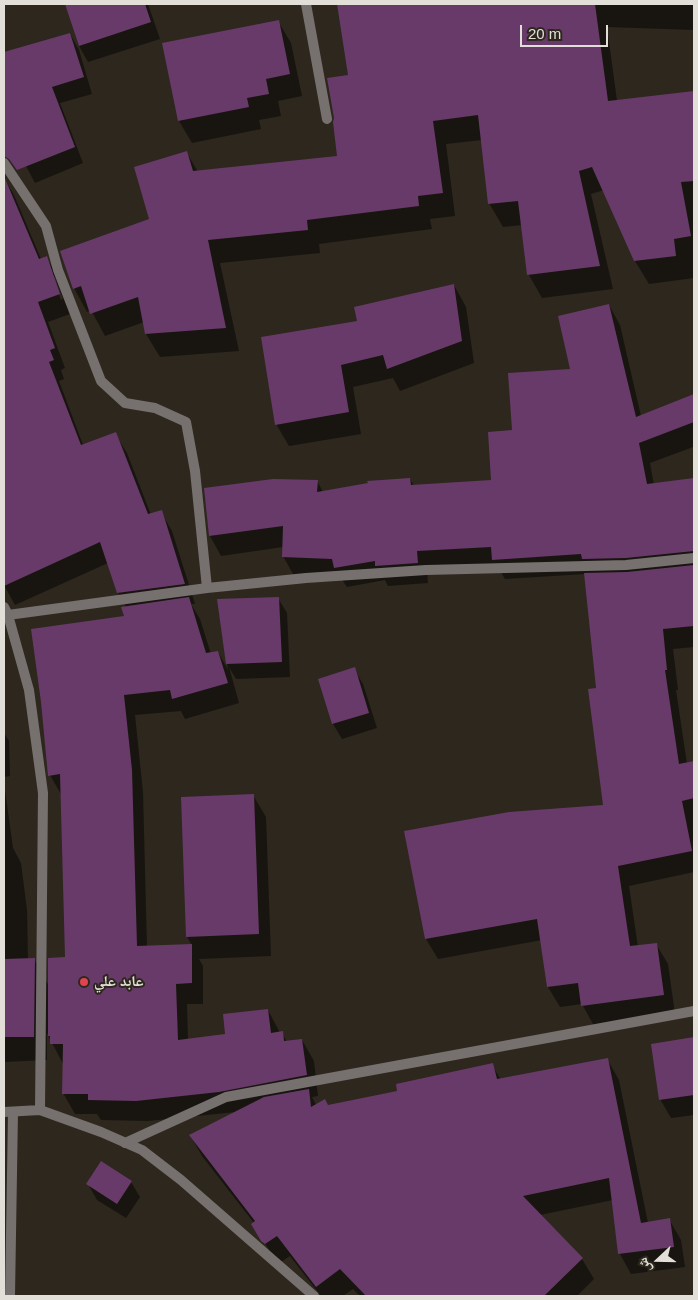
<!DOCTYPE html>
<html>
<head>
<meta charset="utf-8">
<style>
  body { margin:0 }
  #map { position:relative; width:698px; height:1300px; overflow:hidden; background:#2d271d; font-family:Helvetica,"Noto Naskh Arabic",sans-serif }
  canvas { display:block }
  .frame { position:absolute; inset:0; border:5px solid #e2dfd8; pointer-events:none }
  .north { position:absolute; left:633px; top:1235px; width:50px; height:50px; -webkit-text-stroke:4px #2d271d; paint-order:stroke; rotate:249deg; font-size:14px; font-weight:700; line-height:20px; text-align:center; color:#e2dfd8 }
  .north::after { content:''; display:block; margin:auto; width:18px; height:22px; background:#e2dfd8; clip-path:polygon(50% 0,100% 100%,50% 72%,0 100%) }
  .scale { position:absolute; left:520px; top:25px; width:88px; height:22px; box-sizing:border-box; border:2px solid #e2dfd8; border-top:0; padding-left:6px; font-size:15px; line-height:18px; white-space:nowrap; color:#e2dfd8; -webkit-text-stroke:4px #2d271d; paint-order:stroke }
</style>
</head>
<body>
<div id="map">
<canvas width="698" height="1300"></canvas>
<div class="frame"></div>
<div class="north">ش</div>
<div class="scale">20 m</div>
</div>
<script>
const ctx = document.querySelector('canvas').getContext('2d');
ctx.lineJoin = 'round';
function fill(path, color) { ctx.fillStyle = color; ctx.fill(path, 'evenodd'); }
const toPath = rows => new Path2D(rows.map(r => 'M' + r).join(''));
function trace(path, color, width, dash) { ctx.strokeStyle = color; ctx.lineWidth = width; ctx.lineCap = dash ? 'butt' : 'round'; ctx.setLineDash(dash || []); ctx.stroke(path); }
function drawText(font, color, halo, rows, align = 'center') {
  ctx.font = font + ' Helvetica,"Noto Naskh Arabic",sans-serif'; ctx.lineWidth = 4; ctx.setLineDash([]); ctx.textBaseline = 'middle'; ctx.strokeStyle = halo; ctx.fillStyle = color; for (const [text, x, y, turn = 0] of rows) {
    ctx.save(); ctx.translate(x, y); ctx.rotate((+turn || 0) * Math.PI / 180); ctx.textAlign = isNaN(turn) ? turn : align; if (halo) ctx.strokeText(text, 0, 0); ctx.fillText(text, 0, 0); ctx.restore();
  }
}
fill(toPath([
  [66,4,148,4,160,39,88,62,79,46],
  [338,4,455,4,466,22,470,40,472,4,694,4,694,30,607,27,617,101,694,92,694,278,649,284,635,261,604,190,591,194,613,289,542,298,529,275,522,225,503,227,489,203,482,140,446,144,455,216,430,219,432,229,319,244,320,253,220,263,239,351,160,357,146,334,144,322,105,336,91,310,87,312,74,288,151,220,187,153,198,172,339,157,349,76],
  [278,21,291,43,302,96,278,101,281,116,259,120,261,129,192,143,179,121],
  [70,34,79,50,92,94,60,103,83,163,35,183,26,166,7,119,4,120,4,53],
  [4,178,14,195,41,259,46,257,58,277,70,314,48,322,65,368,61,370,64,379,59,381,83,445,115,434,127,453,151,515,161,512,172,531,195,604,191,604,200,619,211,654,218,652,228,670,219,600,278,598,287,613,290,677,236,679,229,667,239,703,185,719,181,711,135,715,143,792,147,947,192,945,187,937,253,795,266,817,271,956,199,959,203,966,203,1004,187,1004,188,1040,227,1035,268,1010,280,1033,282,1033,287,1042,302,1040,314,1061,318,1096,312,1097,316,1105,327,1106,398,1092,492,1065,501,1080,607,1059,619,1080,648,1223,669,1219,681,1240,685,1267,631,1274,620,1254,613,1200,540,1215,582,1259,594,1279,577,1296,360,1296,353,1289,343,1296,321,1296,290,1256,278,1264,253,1224,254,1223,202,1156,190,1135,236,1112,148,1121,101,1120,97,1114,75,1114,63,1093,63,1064,47,1033,47,1060,4,1062,4,783,13,848,21,863,27,910,28,959,34,959,49,986,66,958,62,796,50,775,125,617,126,607,118,593,108,563,15,605,4,585],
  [53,277,55,277,63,299,61,300],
  [454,285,466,307,474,363,400,391,393,378,353,387,361,434,289,446,276,424,358,322],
  [609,305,620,325,641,416,694,396,694,451,693,447,650,463,654,485,694,479,694,647,673,649,678,690,676,690,687,764,694,762,694,872,629,886,638,947,656,944,668,964,675,1014,594,1026,582,1004,560,1007,548,987,542,940,438,959,426,939,406,832,604,806,597,689,585,574,505,579,498,567,427,571,428,583,388,586,385,580,347,587,341,578,294,576,283,556,283,547,221,556,210,536,205,489,317,481,323,492,410,479,414,486,493,481,514,431,571,370],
  [354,669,363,684,377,728,342,739,333,724,320,679],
  [4,733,9,741,10,776,4,777],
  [694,1038,694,1115,671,1118,660,1099,653,1045],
  [131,1182,140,1197,126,1218,97,1200,88,1184]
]), '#0007');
fill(toPath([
  [65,4,145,4,151,22,79,46],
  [337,4,595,4,608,101,694,91,694,181,681,182,691,236,674,239,676,256,634,261,592,167,579,171,600,266,527,275,518,201,488,204,478,115,433,121,443,193,418,196,419,206,307,220,308,230,208,240,226,328,145,334,138,297,90,314,81,286,73,289,60,251,149,219,134,167,187,151,193,171,337,156,333,122,334,118,327,78,348,75],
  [279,20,290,74,266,79,269,94,247,98,249,107,178,121,162,43],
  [70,33,84,77,52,87,75,147,17,170,9,159,4,156,4,52],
  [4,176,39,259,47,256,60,294,38,302,55,348,50,350,54,360,49,362,81,445,116,432,148,514,162,510,185,584,117,593,100,542,4,586],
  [454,284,462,341,387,369,383,355,341,365,349,412,275,425,261,337,357,321,354,307],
  [609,304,636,417,694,394,694,422,639,443,647,484,694,478,694,551,626,558,582,559,581,554,492,560,491,547,417,551,418,563,375,566,375,561,334,568,332,559,282,557,283,526,209,536,204,488,273,479,318,480,317,492,368,483,367,481,410,478,411,485,491,480,488,432,512,430,508,373,570,369,558,316],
  [694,565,694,626,663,629,667,670,665,670,679,764,694,761,694,798,682,801,692,851,618,866,630,946,657,943,664,995,581,1006,578,983,547,987,537,919,425,939,404,831,509,812,603,805,588,689,596,688,584,573,627,572],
  [189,597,206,653,218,651,228,683,172,699,170,690,124,695,132,770,137,946,192,944,192,983,176,984,178,1040,225,1034,223,1014,268,1009,271,1033,283,1031,284,1041,302,1039,307,1075,219,1092,136,1101,88,1100,88,1094,62,1094,63,1044,50,1044,50,1036,48,1036,48,958,65,957,60,774,48,776,41,702,31,629,124,616,121,607],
  [279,597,282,662,226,664,217,599],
  [355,667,369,713,332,724,318,679],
  [254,794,259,934,186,937,181,797],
  [35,958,34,1037,4,1037,4,959],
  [694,1037,694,1095,659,1100,651,1044],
  [608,1058,641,1223,670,1218,674,1247,618,1254,609,1178,523,1196,583,1258,544,1296,366,1296,340,1269,316,1287,277,1236,265,1244,261,1241,251,1224,255,1221,189,1135,264,1097,309,1089,311,1107,325,1099,328,1105,397,1091,396,1084,493,1063,497,1079],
  [101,1161,132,1181,117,1204,86,1184]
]), '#683a69');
trace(toPath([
  [306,4,327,119],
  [4,163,46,226,58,270,101,381,125,403,155,408,186,422,195,471,207,588],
  [8,615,207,588,306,578,426,570,626,565,694,558],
  [125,1143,226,1097,694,1011],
  [10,1296,13,1112]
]), '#76706e', 10);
trace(toPath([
  [4,607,8,615,29,690,43,793,40,1110],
  [4,1112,40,1110,101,1132,142,1150,181,1180,314,1296]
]), '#76706e', 10);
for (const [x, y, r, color] of [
  [84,982,5,"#e0444e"]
]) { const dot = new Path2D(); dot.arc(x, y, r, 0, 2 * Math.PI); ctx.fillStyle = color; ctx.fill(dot); trace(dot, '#2d271d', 2); }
drawText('bold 15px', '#e2dfd8', '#2d271d', [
  ["عابد علي",94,982]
], 'left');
</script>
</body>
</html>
